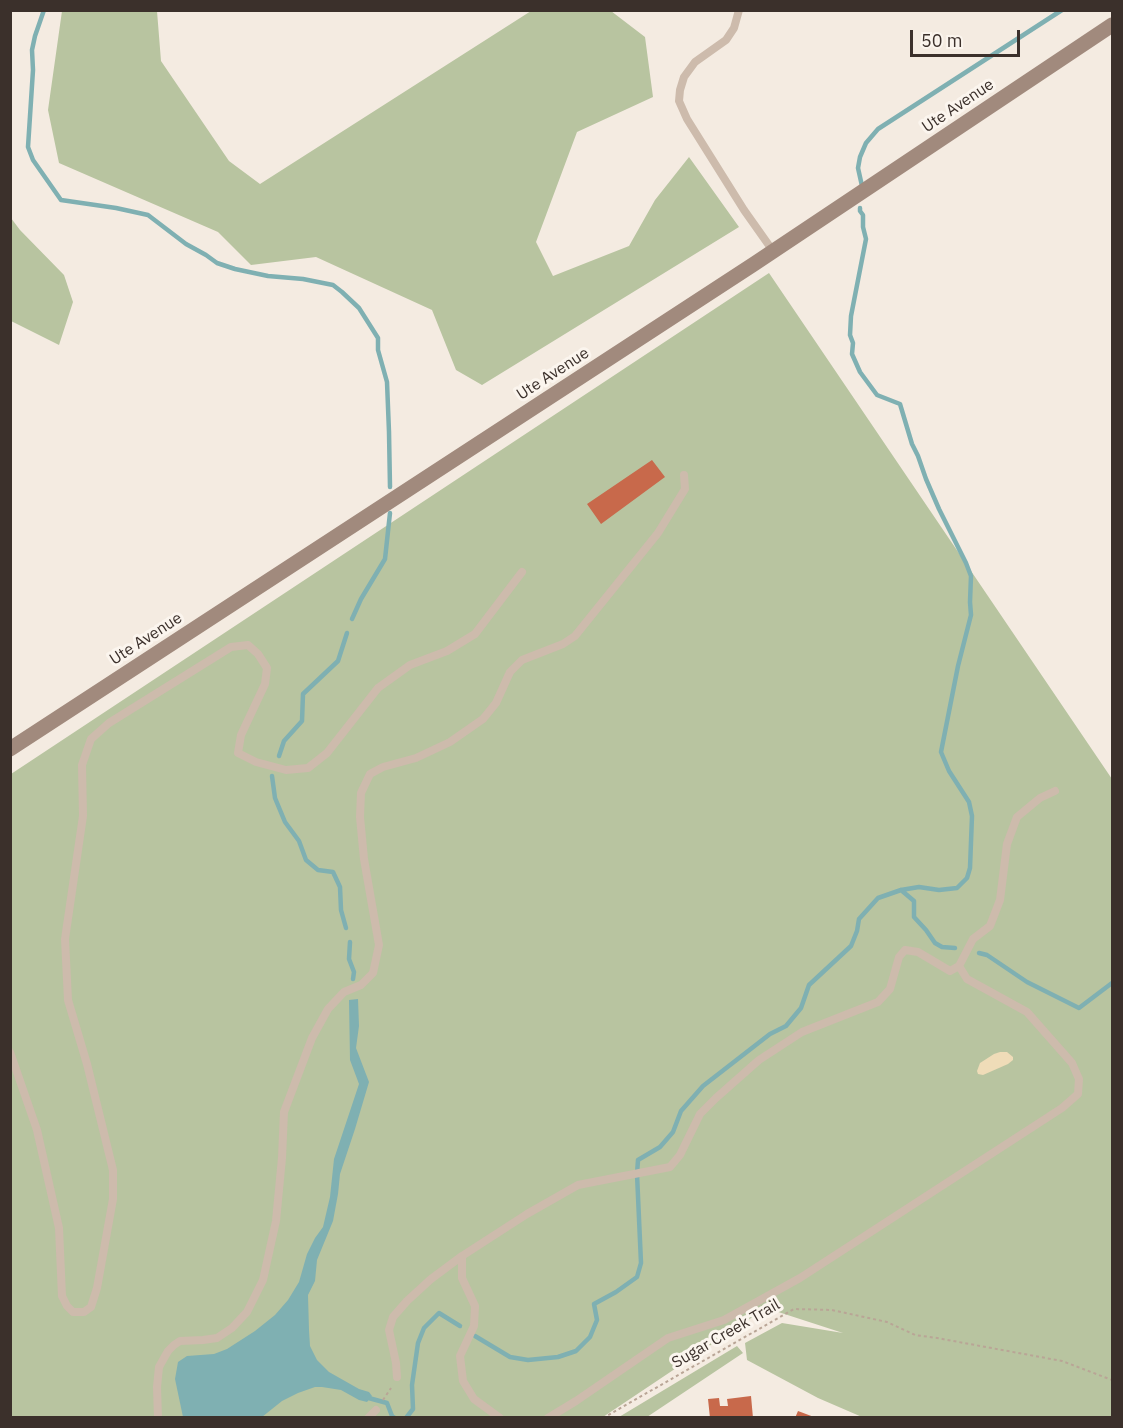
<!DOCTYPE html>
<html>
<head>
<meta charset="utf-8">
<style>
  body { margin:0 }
  #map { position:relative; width:1123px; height:1428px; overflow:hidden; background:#f4ebe1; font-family:"IBM Plex Sans",sans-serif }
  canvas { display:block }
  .frame { position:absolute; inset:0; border:12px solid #3b302b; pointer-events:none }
  .scale { position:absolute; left:910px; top:30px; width:110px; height:27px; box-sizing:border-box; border:3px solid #3b302b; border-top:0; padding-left:8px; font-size:18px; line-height:21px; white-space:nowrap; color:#3b302b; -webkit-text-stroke:4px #fbf5ee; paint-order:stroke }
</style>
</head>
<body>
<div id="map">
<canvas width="1123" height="1428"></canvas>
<div class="frame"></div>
<div class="scale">50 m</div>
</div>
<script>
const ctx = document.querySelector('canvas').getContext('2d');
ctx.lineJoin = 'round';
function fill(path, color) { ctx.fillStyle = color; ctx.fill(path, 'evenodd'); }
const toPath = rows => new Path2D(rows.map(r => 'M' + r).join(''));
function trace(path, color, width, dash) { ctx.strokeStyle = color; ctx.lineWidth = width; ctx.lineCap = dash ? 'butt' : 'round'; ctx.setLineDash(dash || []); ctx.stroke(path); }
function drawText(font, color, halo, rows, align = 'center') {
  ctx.font = font + ' "IBM Plex Sans",sans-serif'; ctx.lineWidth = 6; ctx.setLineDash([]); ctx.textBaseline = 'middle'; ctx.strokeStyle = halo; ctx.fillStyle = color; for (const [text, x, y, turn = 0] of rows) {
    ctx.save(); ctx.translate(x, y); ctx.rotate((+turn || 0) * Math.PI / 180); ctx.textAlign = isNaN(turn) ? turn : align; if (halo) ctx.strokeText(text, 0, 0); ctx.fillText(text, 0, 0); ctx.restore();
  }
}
fill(toPath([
  [62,11,157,11,161,61,229,161,260,184,531,11,611,11,645,37,653,97,577,132,536,242,553,276,629,246,655,200,689,157,739,227,482,385,456,370,432,310,316,257,251,265,218,232,59,163,48,110],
  [11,218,20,230,64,275,73,302,59,345,11,321],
  [769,273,1112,779,1112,1417,862,1417,818,1398,747,1360,745,1343,782,1323,843,1333,766,1308,603,1417,11,1418,11,774],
  [737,1346,743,1353,647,1417,619,1417]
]), '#b8c4a0');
fill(toPath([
  [1000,1052,1007,1052,1013,1057,1013,1060,1008,1064,983,1075,978,1074,977,1071,980,1063,994,1054]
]), '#efdcb8');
fill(toPath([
  [358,999,359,1026,356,1048,369,1082,355,1129,340,1174,338,1194,333,1221,317,1260,315,1281,308,1295,309,1330,310,1346,317,1360,329,1372,359,1389,369,1392,372,1396,367,1402,359,1400,341,1390,322,1387,315,1387,298,1393,282,1401,262,1417,183,1417,175,1379,178,1362,187,1356,214,1354,227,1349,255,1331,275,1315,288,1300,299,1282,307,1254,315,1238,323,1227,330,1197,334,1159,359,1084,350,1060,349,1000]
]), '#7fb0b2');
trace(toPath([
  [44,10,35,36,32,50,33,70,28,147,33,160,61,200,116,208,148,215,186,244,206,255,217,263,235,269,268,276,303,279,333,285,342,292,359,308,378,338,378,350,387,382,389,432,390,487],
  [862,186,858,168,860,157,866,143,878,129,1062,10],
  [352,619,361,599,385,559,390,513],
  [279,756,284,741,302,721,303,694,338,661,347,633],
  [272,776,275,798,285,822,299,841,306,860,318,870,333,872,340,887,341,910,346,928],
  [901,890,914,901,914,917,926,930,935,943,942,947,955,948],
  [350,942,349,959,354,972,353,979],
  [979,953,987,955,1027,982,1079,1008,1112,983],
  [475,1336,510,1357,528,1360,558,1357,576,1351,590,1337,597,1320,594,1304,616,1292,637,1277,641,1263,637,1174,638,1160,660,1147,673,1132,681,1111,703,1086,770,1034,786,1026,801,1008,809,985,851,946,857,931,859,919,878,898,901,890,919,887,939,890,957,888,967,878,970,868,972,816,969,802,949,771,941,752,958,666,971,615,970,602,971,576,966,563,939,509,926,479,918,456,912,444,900,404,877,395,860,372,852,354,853,343,850,335,851,316,866,239,863,227,863,215,860,211,860,208],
  [365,1397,387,1403,392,1416,395,1418],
  [406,1418,413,1409,412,1385,418,1343,424,1328,439,1313,460,1326]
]), '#7fb0b2', 4.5);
fill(toPath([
  [652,460,665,477,601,524,587,504],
  [751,1396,753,1418,710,1418,708,1399,719,1398,720,1406,728,1406,727,1399],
  [798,1411,814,1417,814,1418,795,1418]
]), '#c8694b');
trace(toPath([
  [383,1400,391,1388],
  [603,1418,794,1309,832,1310,887,1322,915,1335,937,1338,1062,1361,1112,1380]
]), '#b9a596', 2, [3, 3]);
trace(toPath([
  [739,10,734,28,726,40,695,62,684,77,680,90,679,101,687,119,744,210,773,251],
  [10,1052,37,1130,59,1228,62,1296,67,1306,73,1312,84,1312,91,1307,97,1288,113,1199,113,1170,87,1064,68,1000,65,939,83,816,82,765,91,739,109,723,231,647,248,645,258,654,267,668,265,684,241,735,238,753,256,762,286,770,308,768,327,753,378,688,410,665,447,651,475,634,522,572],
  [462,1256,527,1214,578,1185,670,1167,680,1155,700,1114,716,1098,759,1060,802,1032,878,1002,890,989,899,957,905,950,918,952,950,971,959,966],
  [397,1377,396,1363,389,1330,393,1317,407,1301,431,1279,462,1256,462,1278,475,1306,474,1326,460,1356,463,1381,474,1399,500,1418],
  [158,1418,157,1387,159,1367,168,1351,174,1345,180,1341,203,1340,217,1338,232,1328,247,1312,263,1280,276,1221,282,1158,284,1112,312,1038,328,1009,344,992,361,985,373,973,379,945,364,859,360,817,361,793,370,774,383,767,416,758,450,742,483,719,496,703,510,672,522,660,563,644,575,636,658,533,685,489,684,475],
  [368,1418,376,1410],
  [548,1418,576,1401,668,1338,724,1320,800,1278,1062,1108,1078,1094,1079,1079,1072,1063,1027,1012,967,979,959,966,973,939,990,926,1000,900,1007,844,1017,817,1040,798,1055,791]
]), '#cdbbac', 8);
trace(toPath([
  [10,749,754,264,1112,25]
]), '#a18a7d', 15);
drawText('16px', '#3b302b', '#fbf5ee', [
  ["Ute Avenue",958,106,-34],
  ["Ute Avenue",553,374,-33],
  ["Ute Avenue",146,639,-33],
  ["Sugar Creek Trail",726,1334,-30]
]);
</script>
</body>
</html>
